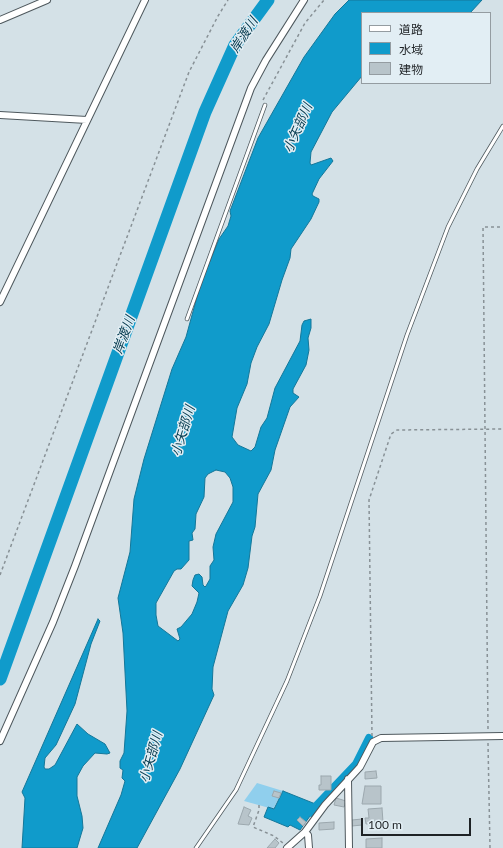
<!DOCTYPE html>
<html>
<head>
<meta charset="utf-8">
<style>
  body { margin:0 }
  #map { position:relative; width:503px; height:848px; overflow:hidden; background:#d4e1e7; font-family:Lato,"Noto Sans JP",sans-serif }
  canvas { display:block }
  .legend { position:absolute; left:361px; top:12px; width:130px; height:72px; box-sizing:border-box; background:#e2eef4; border:1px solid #949ca1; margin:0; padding:5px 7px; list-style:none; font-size:12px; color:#1e2225 }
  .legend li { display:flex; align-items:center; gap:8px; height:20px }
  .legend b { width:20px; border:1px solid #949ca1 }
  .scale { position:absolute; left:361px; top:818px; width:110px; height:18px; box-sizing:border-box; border:2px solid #1e2225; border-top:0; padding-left:5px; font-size:12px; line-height:14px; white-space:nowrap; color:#1e2225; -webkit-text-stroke:3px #e2eef4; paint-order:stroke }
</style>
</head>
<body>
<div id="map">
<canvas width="503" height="848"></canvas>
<ul class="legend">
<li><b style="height:5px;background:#fff"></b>道路</li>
<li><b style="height:11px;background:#109bcb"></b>水域</li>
<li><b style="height:11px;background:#b8c4ca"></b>建物</li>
</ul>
<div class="scale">100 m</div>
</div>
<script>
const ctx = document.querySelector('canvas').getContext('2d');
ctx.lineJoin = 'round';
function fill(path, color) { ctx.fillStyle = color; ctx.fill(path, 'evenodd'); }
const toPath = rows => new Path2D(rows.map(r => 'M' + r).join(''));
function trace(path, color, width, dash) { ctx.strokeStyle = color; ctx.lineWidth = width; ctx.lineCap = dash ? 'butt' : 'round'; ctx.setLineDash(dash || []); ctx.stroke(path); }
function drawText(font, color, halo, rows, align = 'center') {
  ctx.font = font + ' Lato,"Noto Sans JP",sans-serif'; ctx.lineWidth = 3; ctx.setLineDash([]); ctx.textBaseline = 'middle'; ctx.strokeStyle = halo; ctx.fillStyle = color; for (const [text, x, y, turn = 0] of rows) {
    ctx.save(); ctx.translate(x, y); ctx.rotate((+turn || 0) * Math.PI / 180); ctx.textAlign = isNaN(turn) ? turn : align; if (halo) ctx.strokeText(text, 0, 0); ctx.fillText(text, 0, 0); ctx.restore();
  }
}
fill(toPath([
  [257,783,283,791,273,809,244,801]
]), '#90cfed');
const water = toPath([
  [349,0,482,0,470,13,362,13,362,76,332,112,311,152,310,163,311,165,331,158,333,161,319,179,312,194,313,196,319,199,319,202,311,219,291,249,290,258,282,280,269,324,257,347,251,363,247,384,237,408,232,437,238,445,251,451,255,447,261,427,267,418,275,388,300,341,302,325,304,321,311,319,311,328,308,338,309,350,306,365,293,389,293,393,299,397,290,407,275,450,271,470,258,494,255,527,252,536,248,568,243,585,228,611,213,667,212,689,214,695,180,769,137,848,98,848,121,795,125,781,122,778,123,770,120,768,120,761,124,753,127,711,123,633,118,598,130,552,134,499,144,459,172,369,186,337,200,286,219,239,228,226,231,216,230,211,258,138,304,57,335,14,349,0],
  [216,470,225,472,230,478,233,487,233,502,216,534,213,547,214,560,210,566,210,579,206,586,205,587,203,585,202,577,199,574,195,575,193,580,192,586,199,593,197,602,192,614,181,627,177,629,180,639,178,641,158,626,156,615,156,603,174,571,177,569,181,569,189,560,189,541,193,540,192,533,195,529,196,514,204,497,205,478,208,474,216,470],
  [98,619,100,621,91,644,75,704,56,745,45,758,44,767,45,769,49,769,55,765,77,724,88,734,105,744,110,753,107,754,95,753,83,766,77,777,77,796,82,816,83,828,77,848,22,848,25,798,22,792,98,619],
  [283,791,318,805,300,830,290,825,288,827,264,817,268,807,274,809,283,791]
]);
fill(water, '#109bcb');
trace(water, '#147799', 1);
trace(toPath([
  [312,813,317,805,356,764,369,738]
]), '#109bcb', 8);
trace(toPath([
  [0,679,205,112,235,45,268,0]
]), '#109bcb', 13);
const building = toPath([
  [376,771,377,778,365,779,365,772,376,771],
  [321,776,331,776,331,790,319,790,319,785,321,785,321,776],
  [365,786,381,786,381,804,362,804,365,786],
  [274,791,281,793,279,798,272,796,274,791],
  [336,798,346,801,344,807,334,805,336,798],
  [244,807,251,810,248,816,252,818,249,825,238,824,244,807],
  [382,808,383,822,366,824,365,818,369,818,368,809,382,808],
  [300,817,306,822,303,826,297,820,300,817],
  [362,819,362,825,352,826,352,820,362,819],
  [334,822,334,829,319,830,319,823,334,822],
  [382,838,382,848,366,848,366,839,382,838],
  [275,839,279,843,275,848,267,848,275,839]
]);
fill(building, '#b8c4ca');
trace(building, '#9ca8ae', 1);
const lane = toPath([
  [187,319,265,105],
  [196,848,236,790,287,681,320,596,407,335,448,227,477,169,503,126]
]);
const street = toPath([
  [0,20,47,0],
  [0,115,87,120],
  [0,302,145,0],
  [0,741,53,622,75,566,251,88,266,60,304,0],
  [348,779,349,848],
  [287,848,305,832],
  [309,848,308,835,305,832,325,805,360,767,373,742,381,738,503,736]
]);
trace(lane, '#4e585d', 4.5);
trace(street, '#4e585d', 8);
trace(toPath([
  [263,100,305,23,324,0],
  [0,575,189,72,218,16,228,0],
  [488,729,483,227,503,227],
  [372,736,369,500,391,434,397,430,503,429],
  [488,743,490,848],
  [259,805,259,810,253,827,274,836,283,843]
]), '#889196', 1.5, [3, 3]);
trace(lane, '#fff', 3);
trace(street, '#fff', 6);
drawText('italic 13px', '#063b4f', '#e2eef4', [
  ["岸渡川",244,35,-57],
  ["小矢部川",298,128,-66],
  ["岸渡川",124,335,-70],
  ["小矢部川",183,431,-73],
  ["小矢部川",151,757,-74]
]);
</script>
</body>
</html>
